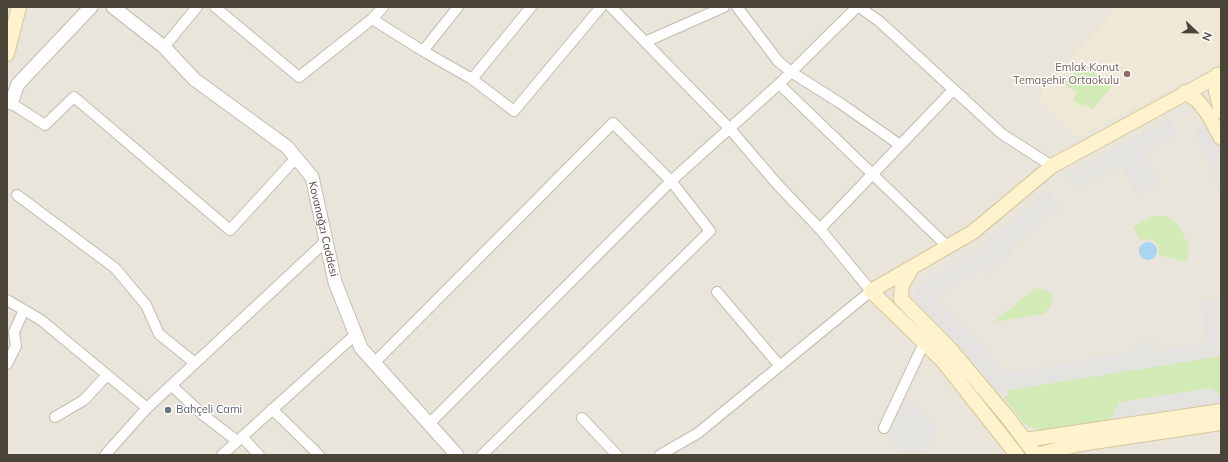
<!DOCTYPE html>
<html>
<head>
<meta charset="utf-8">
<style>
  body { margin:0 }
  #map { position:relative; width:1228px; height:462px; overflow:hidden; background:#f6f3ec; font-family:Mulish,sans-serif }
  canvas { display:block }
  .frame { position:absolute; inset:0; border:8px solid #4b4439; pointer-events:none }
  .north { position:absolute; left:1176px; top:12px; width:40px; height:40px; -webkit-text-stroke:3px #fff; paint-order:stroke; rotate:112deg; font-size:11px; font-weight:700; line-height:16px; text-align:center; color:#4b4439 }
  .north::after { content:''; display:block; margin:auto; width:14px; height:18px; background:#4b4439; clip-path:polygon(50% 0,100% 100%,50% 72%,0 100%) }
</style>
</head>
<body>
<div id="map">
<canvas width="1228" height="462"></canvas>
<div class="frame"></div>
<div class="north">N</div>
</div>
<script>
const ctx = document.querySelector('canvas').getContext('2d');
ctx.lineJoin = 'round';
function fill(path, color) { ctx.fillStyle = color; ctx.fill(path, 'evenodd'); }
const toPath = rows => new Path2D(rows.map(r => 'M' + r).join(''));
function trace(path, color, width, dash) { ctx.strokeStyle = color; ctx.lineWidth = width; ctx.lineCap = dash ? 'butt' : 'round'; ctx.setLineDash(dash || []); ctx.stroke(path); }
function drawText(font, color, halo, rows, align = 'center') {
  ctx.font = font + ' Mulish,sans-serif'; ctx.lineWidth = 3; ctx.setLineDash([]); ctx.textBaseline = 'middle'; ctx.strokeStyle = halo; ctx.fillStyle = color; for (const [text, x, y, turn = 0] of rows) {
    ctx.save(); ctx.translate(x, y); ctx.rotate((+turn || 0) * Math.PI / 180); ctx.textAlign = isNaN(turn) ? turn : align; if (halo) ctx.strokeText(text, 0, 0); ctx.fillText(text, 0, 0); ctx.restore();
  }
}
fill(toPath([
  [7,7,1221,7,1221,455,7,455]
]), '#eae5da');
fill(toPath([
  [1118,7,1221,7,1221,63,1079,137,1039,101,1045,86]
]), '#efe8d6');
fill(toPath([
  [1084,63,1105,82,1107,80,1113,85,1092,109,1085,104,1082,107,1073,99,1077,93,1064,84],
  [1153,216,1166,216,1172,219,1179,226,1188,244,1187,262,1159,255,1159,246,1153,240,1145,239,1141,241,1133,227],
  [1035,288,1048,291,1052,295,1052,301,1049,308,1043,314,994,322],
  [1221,356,1221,397,1212,388,1120,402,1110,421,1039,430,1023,423,1004,397,1009,395,1007,390]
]), '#d2eab5');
fill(toPath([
  [1170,119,1178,135,1145,152,1159,184,1137,196,1122,166,1076,190,1066,175],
  [1205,122,1221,152,1221,198,1216,188,1214,171,1196,135,1201,124],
  [1048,190,1060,208,1010,248,1014,254,986,276,981,270,939,295,936,301,976,339,1003,370,1012,372,1135,351,1134,344,1156,340,1159,351,1206,342,1201,300,1221,297,1221,356,997,392,958,344,914,301,917,285,977,251],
  [1212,388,1221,397,1221,405,1110,421,1120,402],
  [907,400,924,413,927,418,937,421,932,448,927,446,919,455,908,455,902,452,887,434,900,407]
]), '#e5e3e0');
fill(toPath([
  '1139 251a9 9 0 1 1 18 0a9 9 0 1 1-18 0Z'
]), '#a9d4f2');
const minor = toPath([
  [215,7,299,77,372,19,423,51,472,79,514,111,601,7],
  [611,7,730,129,777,184,820,229,871,291,698,433,660,455],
  [737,7,778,61,791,72,840,103,900,145],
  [859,7,879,21,1002,134,1052,166],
  [372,19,383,7],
  [645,42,724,7],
  [164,47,197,7],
  [423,51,458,7],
  [472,79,531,7],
  [779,84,948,247],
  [11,103,45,125,74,97,230,230,296,158],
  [17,195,115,268,146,305,159,334,195,363],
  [820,229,953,90],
  [717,292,780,366],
  [7,300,41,320,147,408],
  [374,363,613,123,671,181,710,231,482,455],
  [7,364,16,346,14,332,24,310],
  [171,385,202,414,237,441],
  [272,409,319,455],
  [55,417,84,400,107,375],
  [582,418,617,455],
  [429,424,671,181,779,84,857,7],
  [884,428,924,343],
  [242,437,259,455],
  [105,455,147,408,326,241],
  [222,455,356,334]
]);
const tertiary = toPath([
  [113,7,164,47,194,79,287,147,312,177,335,282,361,348,457,455],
  [11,103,18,84,91,7]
]);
const secondary = toPath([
  [7,54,19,7],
  [1217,75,1216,91,1221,111],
  [1185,92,1198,101,1208,114,1221,138],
  [911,269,902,285,901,299,951,350,1008,418,1036,455],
  [1025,440,1221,411],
  [1017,455,942,360,871,291,973,232,1052,166,1221,74],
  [1036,455,1080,444,1221,423]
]);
trace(minor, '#c2bbae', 12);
trace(tertiary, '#c2bbae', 15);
trace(secondary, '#d6c79b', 16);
trace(minor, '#fff', 10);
trace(tertiary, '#fff', 13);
trace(secondary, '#fff3cd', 14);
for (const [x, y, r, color] of [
  [1127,74,4,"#8d6e63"],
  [168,410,4,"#6b7280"]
]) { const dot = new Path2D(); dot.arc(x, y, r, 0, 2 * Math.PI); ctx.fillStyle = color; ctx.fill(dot); trace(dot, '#fff', 1.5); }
drawText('11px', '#785e54', '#fff', [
  ["Emlak Konut",1119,68],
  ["Temaşehir Ortaokulu",1119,81]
], 'right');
drawText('11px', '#4b4439', '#fff', [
  ["Kovanağzı Caddesi",323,229,77]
]);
drawText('11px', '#5b616d', '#fff', [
  ["Bahçeli Cami",176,410]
], 'left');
</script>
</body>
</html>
